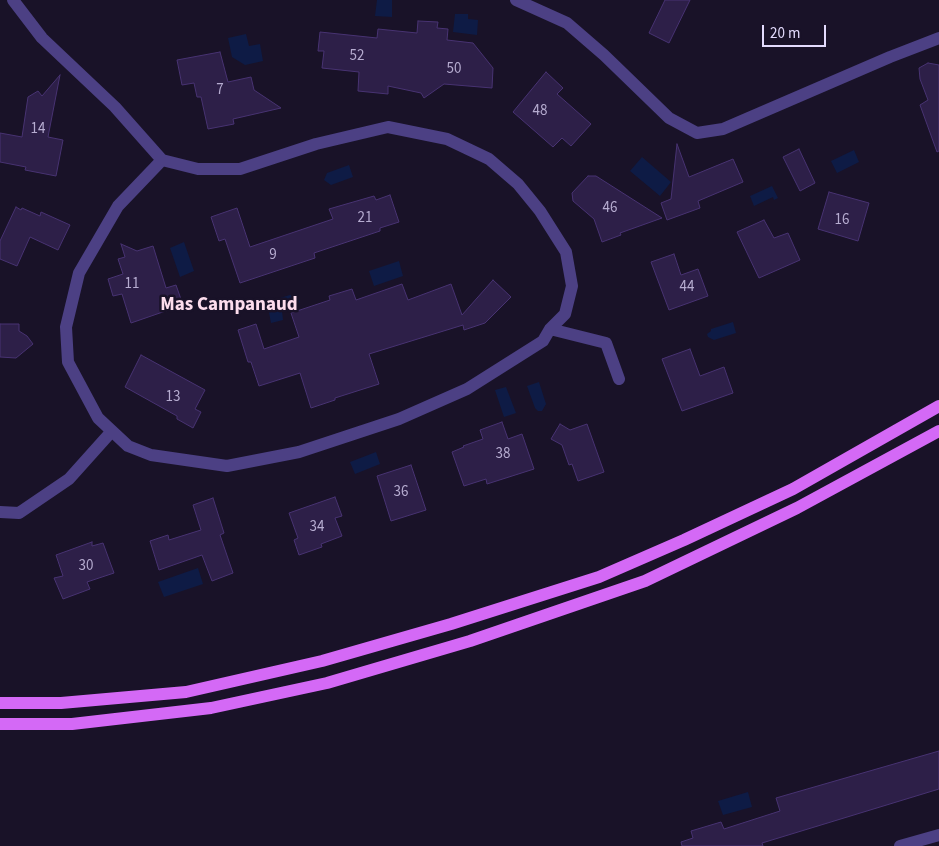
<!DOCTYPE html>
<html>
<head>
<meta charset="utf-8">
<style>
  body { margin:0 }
  #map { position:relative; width:939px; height:846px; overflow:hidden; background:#191228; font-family:"Source Sans 3",sans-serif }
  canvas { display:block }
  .scale { position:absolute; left:762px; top:25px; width:64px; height:22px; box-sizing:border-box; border:2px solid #e3dbfd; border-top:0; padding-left:6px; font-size:15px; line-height:18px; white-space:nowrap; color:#e3dbfd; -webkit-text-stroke:4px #191228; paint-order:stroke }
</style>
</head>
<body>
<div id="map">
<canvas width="939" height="846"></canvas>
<div class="scale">20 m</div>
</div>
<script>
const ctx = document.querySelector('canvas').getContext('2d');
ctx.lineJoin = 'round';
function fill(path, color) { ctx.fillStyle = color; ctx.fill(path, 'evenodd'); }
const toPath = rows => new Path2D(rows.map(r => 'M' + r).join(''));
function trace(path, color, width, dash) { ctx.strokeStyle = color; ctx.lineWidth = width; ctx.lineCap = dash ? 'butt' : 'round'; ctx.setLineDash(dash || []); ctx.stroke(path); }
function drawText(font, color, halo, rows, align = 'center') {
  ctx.font = font + ' "Source Sans 3",sans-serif'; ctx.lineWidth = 5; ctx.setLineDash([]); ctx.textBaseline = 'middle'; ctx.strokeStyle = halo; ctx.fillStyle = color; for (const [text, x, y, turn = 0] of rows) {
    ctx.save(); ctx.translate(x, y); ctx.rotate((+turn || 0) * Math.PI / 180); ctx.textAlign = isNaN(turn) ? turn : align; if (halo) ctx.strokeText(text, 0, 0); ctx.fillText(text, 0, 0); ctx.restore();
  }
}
fill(toPath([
  [377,0,392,0,392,17,375,16],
  [455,14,468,14,468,19,478,20,477,35,453,32],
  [246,34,249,46,260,44,263,61,245,65,232,57,228,38],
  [854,150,859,162,837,173,831,161],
  [642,157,671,182,660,196,630,171],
  [349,165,353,177,331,185,324,180,327,173],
  [772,186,778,198,774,200,773,197,754,206,750,196],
  [184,242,194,271,180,277,170,248],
  [399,261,403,276,374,286,369,271],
  [290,295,298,297,300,302,292,308,282,311,283,320,271,323,267,302],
  [733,322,736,333,714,340,708,337,707,334,711,331,711,329],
  [539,382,546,404,542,411,538,411,535,408,527,386],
  [506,387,516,413,504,417,495,390],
  [376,452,380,464,355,474,350,462],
  [198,568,203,584,164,597,158,582],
  [748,792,752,807,723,815,718,801]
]), '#0e1b45');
const building = toPath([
  [665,0,690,0,669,43,649,33,665,0],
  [418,21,438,22,437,28,448,29,447,40,473,43,493,68,492,88,444,84,424,98,421,93,388,86,388,94,358,91,359,72,322,68,324,51,318,51,320,32,377,38,378,29,417,33,418,21],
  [220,52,228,82,251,77,254,90,281,108,233,119,234,124,208,129,201,97,197,97,194,83,182,85,177,60,220,52],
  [928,63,939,65,939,151,937,152,920,105,928,100,920,79,919,68,928,63],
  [546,72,563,88,557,94,591,124,571,146,562,138,553,147,513,112,546,72],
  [60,75,48,137,63,140,56,176,25,170,26,167,0,162,0,133,22,137,28,97,38,91,42,96,60,75],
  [677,144,689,177,733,159,743,182,698,201,700,208,667,220,661,203,671,199,677,144],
  [799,149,815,183,800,191,783,157,799,149],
  [588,176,596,176,662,218,620,233,621,235,602,242,594,219,573,201,572,193,588,176],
  [829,192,869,203,858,241,818,229,829,192],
  [390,195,399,222,380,228,380,231,314,253,315,258,240,283,225,239,219,241,211,217,237,208,250,247,333,219,329,209,374,196,376,200,390,195],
  [16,207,21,210,22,208,40,216,41,212,70,225,58,250,30,237,17,266,0,259,0,241,16,207],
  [764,220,774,238,788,233,800,260,759,278,737,232,764,220],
  [121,244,137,251,153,246,166,288,176,285,183,305,131,323,122,294,113,296,108,279,123,274,118,259,125,257,121,244],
  [674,254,681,275,698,269,708,296,669,310,651,262,674,254],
  [493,280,511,297,485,323,464,330,463,325,369,354,379,384,335,398,335,400,311,408,300,373,259,386,251,362,248,362,238,330,256,324,264,349,299,337,291,313,330,300,329,296,352,289,356,300,402,284,408,300,451,284,462,315,493,280],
  [0,324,19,324,19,331,27,336,33,344,16,358,0,357,0,324],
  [690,349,700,376,724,367,733,393,682,411,662,359,690,349],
  [141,355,205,390,195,409,201,412,193,428,177,419,177,416,125,387,141,355],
  [502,422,508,439,522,434,534,469,487,484,486,479,464,486,452,452,464,447,463,446,483,439,480,430,502,422],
  [560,424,570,430,587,424,604,472,578,481,572,464,569,465,562,445,551,439,560,424],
  [411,465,426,510,391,521,377,476,411,465],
  [335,497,342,516,335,518,342,536,321,544,322,547,299,555,294,540,298,538,289,513,335,497],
  [213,498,224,533,220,535,233,573,212,581,202,555,159,570,150,541,168,535,169,540,201,530,193,505,213,498],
  [92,542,92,546,103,543,114,573,87,582,90,589,63,599,54,578,63,576,56,555,92,542],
  [939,751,939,789,762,843,763,846,682,846,681,842,693,838,691,831,721,822,724,829,780,811,776,798,939,751]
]);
fill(building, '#2d1f48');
trace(building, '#483372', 1);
trace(toPath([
  [13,0,42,38,115,107,162,160,198,169,240,169,316,144,388,127,447,139,489,159,518,184,540,211,566,252,572,286,565,314,550,329,543,341,467,389,399,419,299,452,227,466,151,455,128,446,98,418,68,362,66,327,79,273,118,206,162,160],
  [516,0,567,23,604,55,669,118,697,133,723,129,890,57,939,38],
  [550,329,606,343,619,379],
  [0,512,19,513,69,479,112,431],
  [900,846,939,835]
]), '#4c4084', 12);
trace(toPath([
  [0,703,61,703,186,692,322,661,451,624,599,577,684,540,793,489,939,406],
  [0,724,72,724,211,708,327,683,470,641,645,581,797,508,939,431]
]), '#d469f6', 12);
drawText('15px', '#b6acd0', null, [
  ["52",357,57],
  ["50",454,70],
  ["7",220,91],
  ["48",540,112],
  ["14",38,130],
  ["46",610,209],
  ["21",365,219],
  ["16",842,221],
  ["9",273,256],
  ["11",132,285],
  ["44",687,288],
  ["13",173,398],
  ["38",503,455],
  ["36",401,493],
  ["34",317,528],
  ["30",86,567]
]);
drawText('bold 19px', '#fddded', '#191228', [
  ["Mas Campanaud",229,306]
]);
</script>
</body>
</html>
